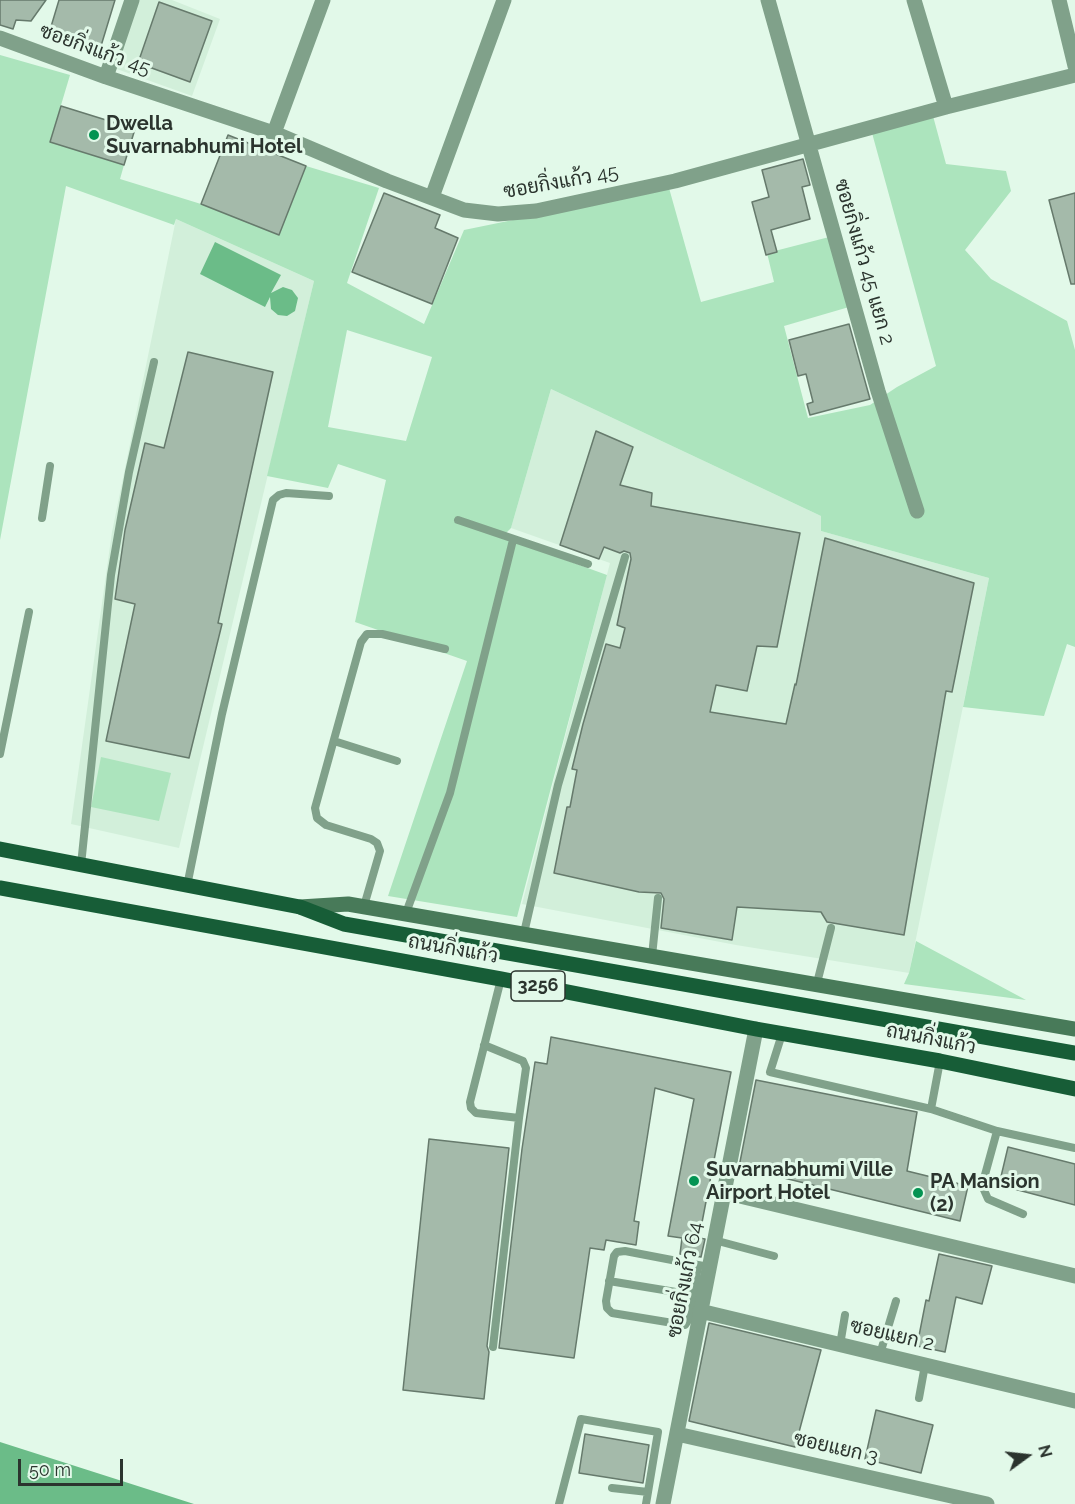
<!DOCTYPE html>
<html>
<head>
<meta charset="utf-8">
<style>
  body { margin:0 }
  #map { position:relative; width:1075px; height:1504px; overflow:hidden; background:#e2f9e9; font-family:Raleway,sans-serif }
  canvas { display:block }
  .north { position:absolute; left:997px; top:1426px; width:60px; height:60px; -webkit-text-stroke:4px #e2f9e9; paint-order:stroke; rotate:75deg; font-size:16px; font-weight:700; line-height:24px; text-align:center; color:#2b342e }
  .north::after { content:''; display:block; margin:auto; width:21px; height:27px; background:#2b342e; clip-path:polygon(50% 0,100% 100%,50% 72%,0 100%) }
  .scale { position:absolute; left:18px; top:1459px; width:105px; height:27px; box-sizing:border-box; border:3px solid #2b342e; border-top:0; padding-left:8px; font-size:18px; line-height:21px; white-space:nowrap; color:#2b342e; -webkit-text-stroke:4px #e2f9e9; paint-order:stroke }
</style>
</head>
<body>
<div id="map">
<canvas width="1075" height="1504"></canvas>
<div class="north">N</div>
<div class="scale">50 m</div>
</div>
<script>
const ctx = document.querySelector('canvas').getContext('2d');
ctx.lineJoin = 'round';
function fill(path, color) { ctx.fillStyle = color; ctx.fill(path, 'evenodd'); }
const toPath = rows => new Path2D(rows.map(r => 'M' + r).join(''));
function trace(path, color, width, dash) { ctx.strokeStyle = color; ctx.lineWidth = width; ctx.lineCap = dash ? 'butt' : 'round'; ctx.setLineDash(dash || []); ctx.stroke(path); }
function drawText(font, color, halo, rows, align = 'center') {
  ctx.font = font + ' Raleway,Sarabun,sans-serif'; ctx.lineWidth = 6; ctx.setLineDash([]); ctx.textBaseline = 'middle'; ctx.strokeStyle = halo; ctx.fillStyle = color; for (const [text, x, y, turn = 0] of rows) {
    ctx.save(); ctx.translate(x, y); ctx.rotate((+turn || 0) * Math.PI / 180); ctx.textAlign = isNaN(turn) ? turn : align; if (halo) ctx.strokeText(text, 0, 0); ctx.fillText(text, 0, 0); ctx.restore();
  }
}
fill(toPath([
  [138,0,172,0,220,19,192,96,114,68],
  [176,219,314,281,179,848,71,824,112,532],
  [551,389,821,516,821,531,989,578,909,973,736,945,522,904,610,563,511,528]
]), '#d2efda');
fill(toPath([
  [0,55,70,75,50,142,124,165,120,179,201,204,279,235,306,166,379,188,347,283,424,324,464,230,669,188,701,302,774,282,767,253,833,236,849,307,784,326,808,418,870,405,897,387,936,366,872,133,933,116,946,164,1006,171,1011,191,965,250,991,279,1067,321,1075,350,1075,647,1067,644,1044,716,963,707,989,578,821,531,821,516,551,389,511,528,502,537,607,575,517,917,388,896,467,661,355,622,386,480,338,464,328,488,267,476,314,281,176,219,174,225,66,186,0,540],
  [347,330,432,357,406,441,328,427],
  [101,757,171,773,159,821,91,807],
  [916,941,1026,1000,904,984,909,973]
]), '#ace4bd');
fill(toPath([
  [215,242,281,275,271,293,283,287,292,290,298,298,295,311,287,316,278,315,271,309,270,297,265,307,200,274],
  [0,1442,194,1504,0,1504]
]), '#6bbc88');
const building = toPath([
  [0,0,46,0,31,21,16,20,13,29,0,25,0,0],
  [59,0,115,0,101,46,50,30,59,0],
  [159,2,212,21,190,82,138,63,159,2],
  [61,106,135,129,124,165,50,142,61,106],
  [228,135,306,166,279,235,201,204,228,135],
  [803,159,810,185,802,187,810,219,771,230,777,252,766,255,752,202,769,197,762,170,803,159],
  [384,193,440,215,435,228,458,238,432,304,352,272,384,193],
  [1075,193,1075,284,1071,284,1049,200,1075,193],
  [849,324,870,399,810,415,807,404,813,402,806,374,798,376,789,340,849,324],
  [188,352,273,372,218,623,222,624,189,758,106,741,135,604,115,599,125,530,145,443,164,448,188,352],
  [596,431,633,447,620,485,652,493,651,506,800,533,777,647,757,646,747,691,716,685,710,712,786,724,795,684,796,685,825,538,974,583,952,692,946,691,904,935,827,922,821,912,737,907,732,940,661,928,664,899,661,893,639,892,554,873,567,807,570,807,577,770,572,769,583,724,606,644,620,648,625,628,617,625,631,559,630,553,624,551,620,553,604,547,599,559,560,545,596,431],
  [551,1037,731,1072,699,1238,705,1239,701,1257,680,1254,682,1238,668,1236,694,1099,655,1088,634,1221,639,1222,636,1245,606,1240,604,1250,590,1248,574,1358,499,1348,522,1149,535,1062,547,1064,551,1037],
  [756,1080,917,1112,907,1171,968,1186,960,1221,739,1167,756,1080],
  [429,1139,509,1148,487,1346,489,1352,484,1399,403,1390,429,1139],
  [1008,1147,1075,1164,1075,1205,999,1185,1008,1147],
  [939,1254,992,1266,982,1304,956,1297,945,1352,917,1346,926,1300,929,1301,939,1254],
  [709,1323,821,1350,795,1447,689,1421,709,1323],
  [876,1410,933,1425,921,1473,865,1459,876,1410],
  [585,1434,649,1445,643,1483,579,1473,585,1434]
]);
fill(building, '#a4baaa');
trace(building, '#667a6c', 1.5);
trace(toPath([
  [42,518,50,466],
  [458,520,588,564],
  [334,741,397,761],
  [0,754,29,612],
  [81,865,111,575,129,472,154,362],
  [187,886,222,714,273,500,279,495,286,493,329,496],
  [364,906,380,851,377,843,371,839,326,825,317,818,315,808,361,642,367,634,382,634,445,649],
  [406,913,450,793,513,540],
  [524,933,558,785,625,557],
  [652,956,658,898],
  [501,979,470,1102,471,1108,476,1113,519,1118],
  [817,983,831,928],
  [782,1034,770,1072,931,1109,997,1131,1075,1148],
  [484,1045,523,1061,526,1068,519,1118,493,1347],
  [931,1109,940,1061],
  [997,1131,983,1182,984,1190,988,1199,1023,1214],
  [714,1240,774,1256],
  [698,1265,691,1316,685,1325,612,1313,607,1308,606,1301,614,1256,617,1252,625,1251,698,1265,709,1267],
  [609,1281,694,1295],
  [840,1345,845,1315],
  [880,1354,896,1301],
  [919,1398,925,1365],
  [612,1488,648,1492,646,1504],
  [559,1504,581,1419,658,1432,648,1492]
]), '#80a18a', 8);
trace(toPath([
  [768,0,878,391,917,511],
  [914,0,946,107],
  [1059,0,1075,66],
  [0,38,106,77,274,133,387,181,464,210,498,214,536,211,675,181,946,107,1075,75],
  [106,77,132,0],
  [274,133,323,0],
  [432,197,504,0],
  [723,1192,1075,1276],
  [700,1311,1075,1401],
  [677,1434,987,1504],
  [663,1504,756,1029]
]), '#80a18a', 15);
trace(toPath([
  [300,907,348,904,1075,1029]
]), '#487a59', 15);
trace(toPath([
  [0,849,300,907,344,924,1075,1053],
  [0,888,501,979,756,1029,940,1061,1075,1089]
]), '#175d37', 15);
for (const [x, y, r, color] of [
  [94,135,6,"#039352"],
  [694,1181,6,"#039352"],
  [918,1193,6,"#039352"]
]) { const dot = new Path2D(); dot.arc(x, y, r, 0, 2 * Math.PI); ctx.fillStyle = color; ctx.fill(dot); trace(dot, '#e2f9e9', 2); }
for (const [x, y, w] of [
  [538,986,54]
]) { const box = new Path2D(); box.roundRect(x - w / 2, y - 15, w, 30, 4.5); ctx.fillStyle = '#e2f9e9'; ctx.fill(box); trace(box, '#2b342e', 1.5); }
drawText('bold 18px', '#2b342e', null, [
  ["3256",538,986]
]);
drawText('20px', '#2b342e', '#e2f9e9', [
  ["ซอยกิ่งแก้ว 45",95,50,20],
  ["ซอยกิ่งแก้ว 45",561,182,-10],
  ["ซอยกิ่งแก้ว 45 แยก 2",864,262,74],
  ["ถนนกิ่งแก้ว",453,949,10],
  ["ถนนกิ่งแก้ว",931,1039,11],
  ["ซอยกิ่งแก้ว 64",685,1280,-79],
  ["ซอยแยก 2",892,1335,13],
  ["ซอยแยก 3",836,1448,13]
]);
drawText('bold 20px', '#2b342e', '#e2f9e9', [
  ["Dwella",106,124],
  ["Suvarnabhumi Hotel",106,147],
  ["Suvarnabhumi Ville",706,1170],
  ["Airport Hotel",706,1193],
  ["PA Mansion",930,1182],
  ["(2)",930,1205]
], 'left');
</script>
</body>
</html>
